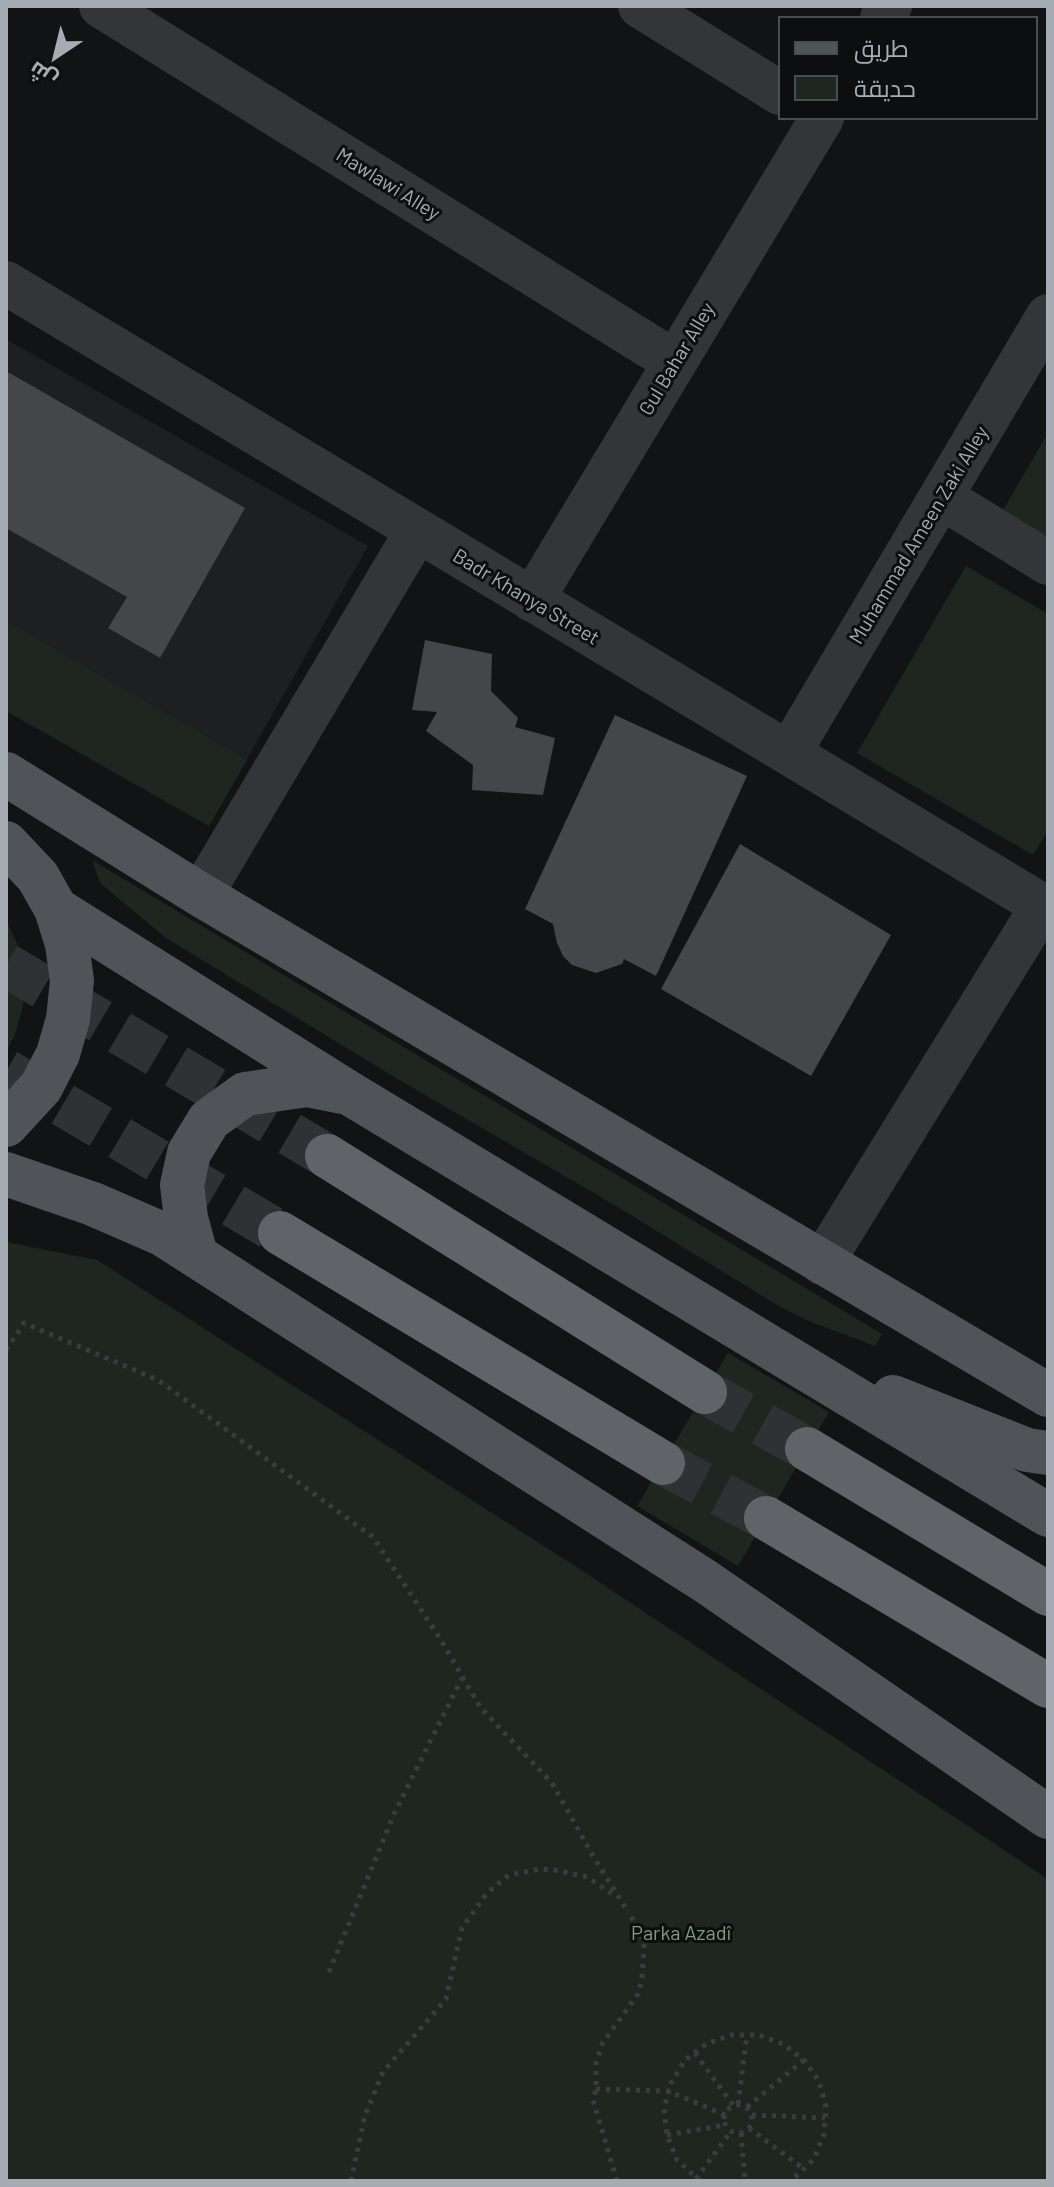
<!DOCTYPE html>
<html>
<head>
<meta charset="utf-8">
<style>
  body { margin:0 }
  #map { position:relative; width:1054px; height:2187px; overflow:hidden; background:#121314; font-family:Barlow,Cairo,sans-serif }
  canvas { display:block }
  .frame { position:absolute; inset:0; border:8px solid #a5acb3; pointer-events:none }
  .legend { position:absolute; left:778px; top:16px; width:260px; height:104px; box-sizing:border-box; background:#0d0e0f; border:2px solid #4a4d51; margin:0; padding:10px 14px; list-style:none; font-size:24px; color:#a5acb3 }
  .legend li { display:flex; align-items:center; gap:16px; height:40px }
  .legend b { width:40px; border:2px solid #4a4d51 }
  .north { position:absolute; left:16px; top:16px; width:80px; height:80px; -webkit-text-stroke:6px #0d0e0f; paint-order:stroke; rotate:215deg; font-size:22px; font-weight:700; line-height:32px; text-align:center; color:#a5acb3 }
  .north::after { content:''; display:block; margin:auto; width:28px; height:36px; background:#a5acb3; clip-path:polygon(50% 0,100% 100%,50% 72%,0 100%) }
</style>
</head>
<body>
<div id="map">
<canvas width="1054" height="2187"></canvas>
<div class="frame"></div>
<ul class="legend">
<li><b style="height:10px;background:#505357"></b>طريق</li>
<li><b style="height:22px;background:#1f261f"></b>حديقة</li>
</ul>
<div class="north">ش</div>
</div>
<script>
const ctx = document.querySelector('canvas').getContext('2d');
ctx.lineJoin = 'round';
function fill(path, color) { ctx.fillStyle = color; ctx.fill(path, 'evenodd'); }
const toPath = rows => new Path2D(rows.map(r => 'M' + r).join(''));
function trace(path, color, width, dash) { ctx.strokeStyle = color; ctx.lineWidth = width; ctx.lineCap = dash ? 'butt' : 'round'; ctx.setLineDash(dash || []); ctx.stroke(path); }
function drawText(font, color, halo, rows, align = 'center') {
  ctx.font = font + ' Barlow,sans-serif'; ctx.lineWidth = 6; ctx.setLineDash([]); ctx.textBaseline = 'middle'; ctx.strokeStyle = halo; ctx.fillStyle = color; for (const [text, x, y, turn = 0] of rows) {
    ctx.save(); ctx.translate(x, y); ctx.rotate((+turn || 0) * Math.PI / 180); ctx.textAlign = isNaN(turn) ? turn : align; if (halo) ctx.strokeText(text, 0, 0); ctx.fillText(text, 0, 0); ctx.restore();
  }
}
fill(toPath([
  [6,339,368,546,209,826,6,711]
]), '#1e1f21');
fill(toPath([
  [1048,433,1048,543,1000,515],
  [966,566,1048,614,1048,830,1033,855,857,753],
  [6,621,247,760,209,826,6,711],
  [92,860,882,1334,875,1346,806,1320,777,1305,618,1207,396,1078,166,938,100,883],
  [6,920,21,952,24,980,23,1006,15,1034,6,1053],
  [6,1242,97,1260,575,1566,1048,1879,1048,2181,6,2181],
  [728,1353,829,1412,738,1566,637,1506]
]), '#1f261f');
fill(toPath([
  [6,371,245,508,160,658,108,628,127,597,6,528],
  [425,640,492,654,491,691,518,718,515,727,555,738,543,795,472,790,473,765,426,731,437,712,412,710],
  [615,715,747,776,656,976,624,959,622,964,596,973,572,965,563,956,557,943,553,924,525,909],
  [740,844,891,935,811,1076,661,989]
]), '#444649');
trace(toPath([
  [6,965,327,1156],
  [6,1071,280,1233],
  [705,1392,807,1449],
  [663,1463,766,1518]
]), '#2f3234', 44, [44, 22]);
trace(toPath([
  [6,1350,24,1323,158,1380,373,1537,441,1640,480,1707,552,1783,593,1856,628,1912],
  [329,1972,394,1814,462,1678],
  [695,2053,733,2105],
  [596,2089,668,2091,725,2115],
  [738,2104,747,2035],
  '724 2119a14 14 0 1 1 28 0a14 14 0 1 1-28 0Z',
  [747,2107,804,2060],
  [752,2115,825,2118],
  [749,2128,804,2169],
  [741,2133,745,2181],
  [667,2135,725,2125],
  [696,2179,731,2131],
  [351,2181,365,2115,383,2072,446,1999,462,1928,487,1893,509,1875,540,1869,555,1870,587,1877,617,1897],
  [617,2181,593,2100,596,2089,596,2063,602,2044,638,1994,642,1979,644,1946,639,1930,628,1911],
  [700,2181,677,2160,667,2135,664,2108,671,2083,685,2060,706,2044,731,2035,758,2035,783,2044,804,2060,819,2081,826,2107,824,2134,814,2159,791,2181]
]), '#3a3c3f', 5, [4, 6]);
trace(toPath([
  [101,6,675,362],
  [640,6,780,93],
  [882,18,890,6],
  [6,283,1048,909],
  [941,497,1048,563],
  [532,600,822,118],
  [789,753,1048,316],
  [201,895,417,531],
  [822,1263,1043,905]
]), '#343538', 44);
trace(toPath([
  [6,774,201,895,1048,1395],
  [6,843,38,877,56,909,67,944,72,981,68,1019,58,1054,41,1087,6,1125],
  [56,909,349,1093,1048,1515],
  [6,1174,93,1204,162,1234,705,1581,1048,1817],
  [196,1255,186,1218,182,1185,189,1153,209,1120,245,1094,307,1085,342,1092],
  [893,1397,1027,1450,1048,1453]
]), '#505357', 44);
trace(toPath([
  [327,1156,705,1392],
  [280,1233,663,1463],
  [807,1449,1048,1594],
  [766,1518,1048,1686]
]), '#606469', 44);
drawText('20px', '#a5acb3', '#0d0e0f', [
  ["Mawlawi Alley",388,184,32],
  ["Gul Bahar Alley",677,359,-59],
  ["Muhammad Ameen Zaki Alley",919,535,-59],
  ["Badr Khanya Street",526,597,31]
]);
drawText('20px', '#819d7d', '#0d0e0f', [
  ["Parka Azadî",681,1933]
]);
</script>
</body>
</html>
